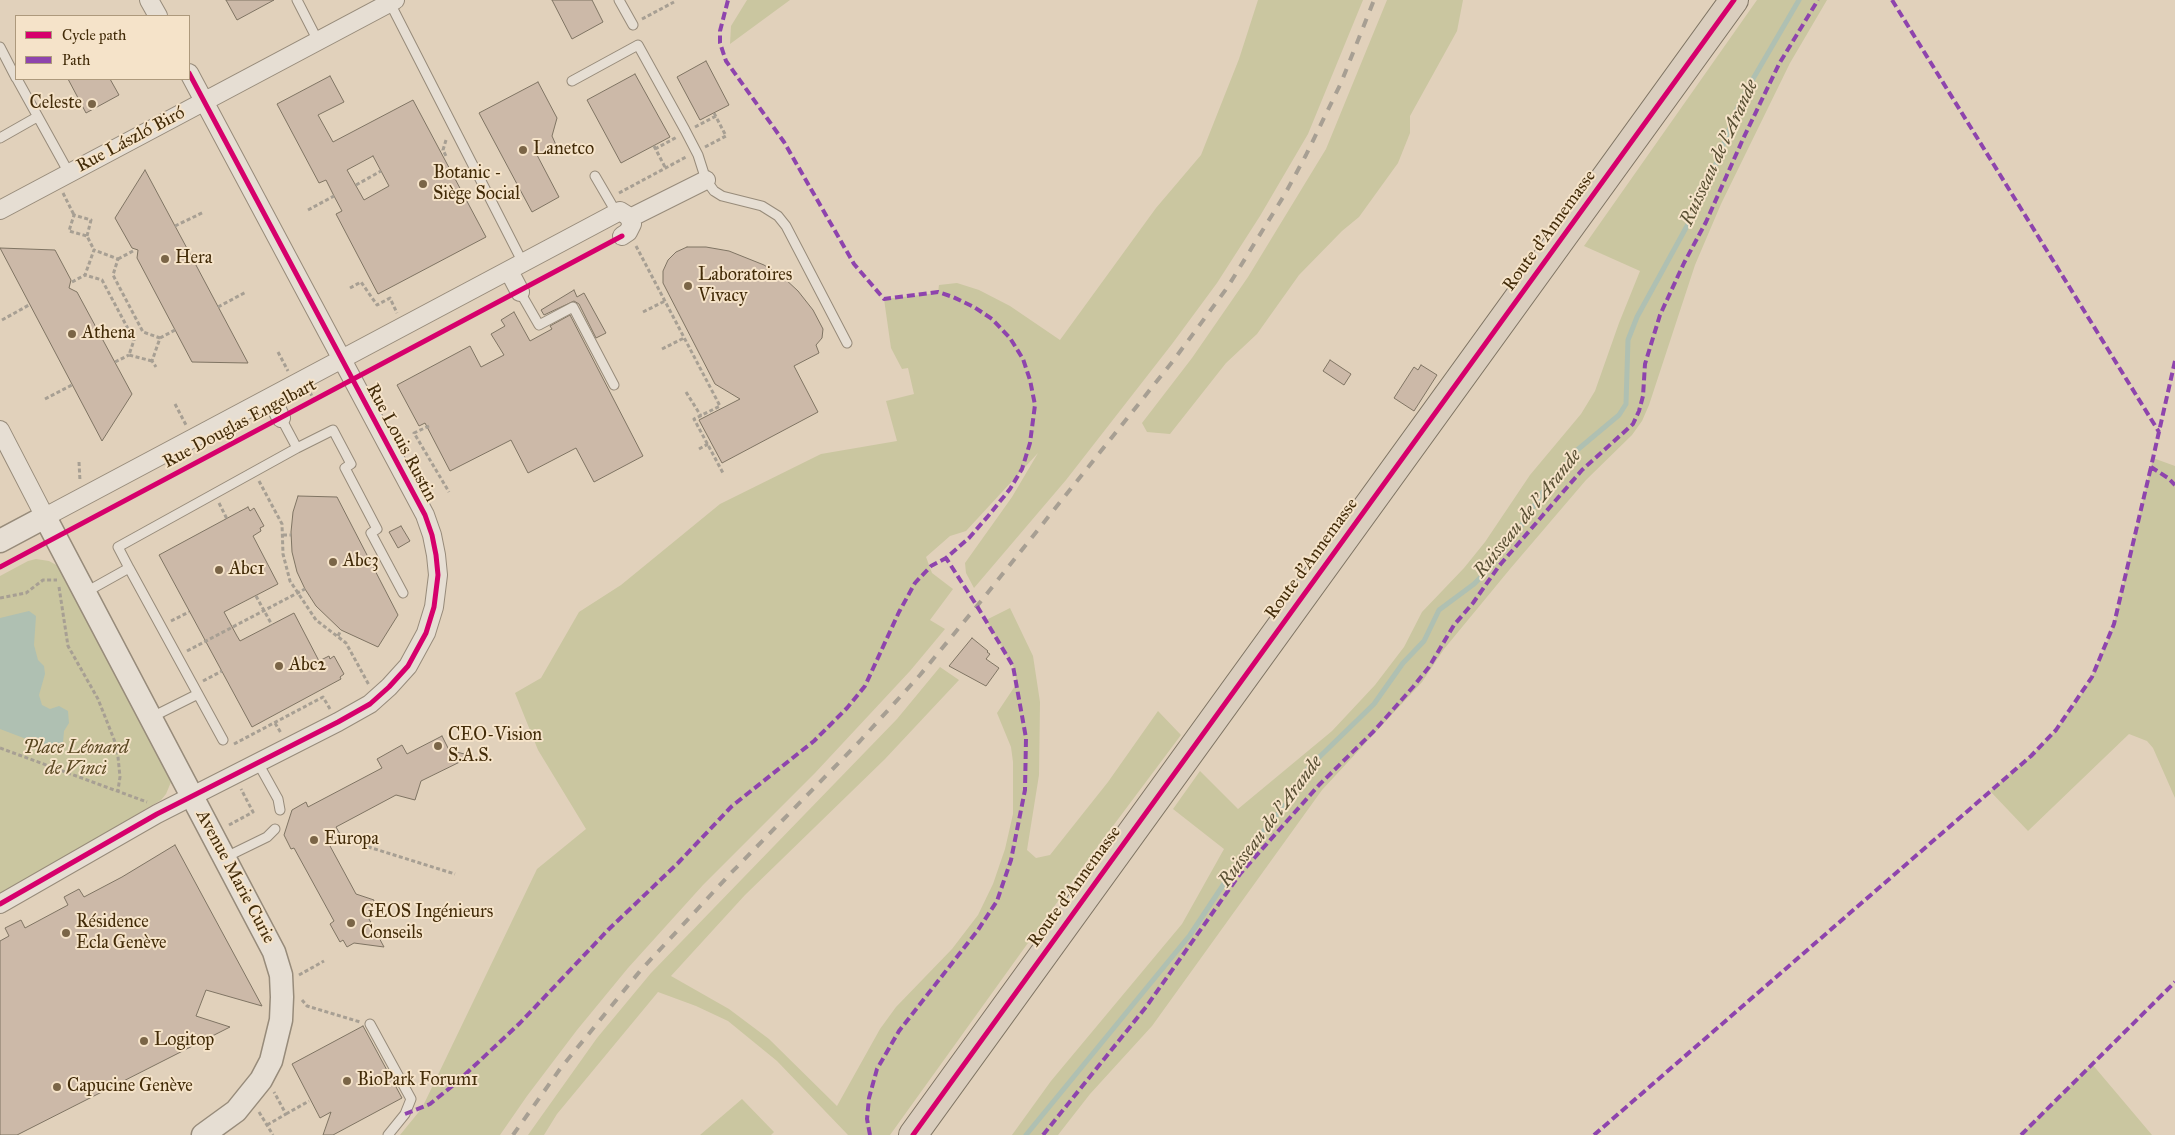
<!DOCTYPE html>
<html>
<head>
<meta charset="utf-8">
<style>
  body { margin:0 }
  #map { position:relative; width:2175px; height:1135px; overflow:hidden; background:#e1d1bb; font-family:"IM FELL Great Primer",serif }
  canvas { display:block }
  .legend { position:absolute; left:15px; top:15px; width:175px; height:65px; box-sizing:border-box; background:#f5e3c9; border:1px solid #ad997c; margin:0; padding:6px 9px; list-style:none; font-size:15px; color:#422b08 }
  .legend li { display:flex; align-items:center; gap:10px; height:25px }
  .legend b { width:25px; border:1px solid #ad997c }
</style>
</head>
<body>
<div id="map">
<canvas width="2175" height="1135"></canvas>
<ul class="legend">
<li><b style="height:6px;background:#d6006c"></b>Cycle path</li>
<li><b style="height:6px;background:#8e44ad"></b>Path</li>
</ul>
</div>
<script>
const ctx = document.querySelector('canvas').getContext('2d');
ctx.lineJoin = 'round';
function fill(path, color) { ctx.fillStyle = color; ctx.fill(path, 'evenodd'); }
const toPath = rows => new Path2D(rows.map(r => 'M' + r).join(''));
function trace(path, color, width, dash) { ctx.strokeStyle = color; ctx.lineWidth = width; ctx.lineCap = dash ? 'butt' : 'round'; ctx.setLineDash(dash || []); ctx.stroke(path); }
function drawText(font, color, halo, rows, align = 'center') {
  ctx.font = font + ' "IM FELL Great Primer",serif'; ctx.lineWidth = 4; ctx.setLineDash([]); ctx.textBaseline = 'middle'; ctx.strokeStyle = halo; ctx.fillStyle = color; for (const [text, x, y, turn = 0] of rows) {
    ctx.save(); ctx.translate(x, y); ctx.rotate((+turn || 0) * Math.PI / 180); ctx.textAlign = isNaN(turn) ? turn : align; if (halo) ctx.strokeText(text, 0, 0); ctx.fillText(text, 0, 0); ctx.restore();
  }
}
fill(toPath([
  [747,0,790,0,730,44,731,26],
  [1258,0,1363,0,1308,134,1260,216,1217,283,1172,344,1066,480,974,588,966,573,965,563,1012,497,1038,453,966,531,950,536,926,557,932,573,953,589,930,620,945,629,910,671,815,773,703,885,628,968,577,1030,527,1096,500,1135,400,1135,422,1108,537,869,586,829,538,750,515,693,541,678,579,612,621,585,720,504,821,454,897,441,886,401,914,394,908,368,902,369,891,348,884,299,938,293,939,285,957,283,979,290,1010,306,1060,340,1156,208,1201,155,1239,59],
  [1387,0,1463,0,1457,31,1410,116,1410,133,1398,163,1359,217,1342,231,1299,275,1257,334,1226,363,1170,434,1147,432,1142,423,1192,358,1248,277,1326,149],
  [1757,0,1827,0,1790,63,1721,204,1695,265,1649,405,1642,421,1632,435,1586,480,1510,569,1444,649,1422,682,1322,790,1152,1026,1090,1094,1058,1135,1012,1135,1051,1081,1182,924,1224,849,1173,809,1200,771,1238,809,1332,731,1375,685,1404,647,1422,612,1464,568,1485,542,1530,475,1581,414,1595,391,1619,323,1640,271,1584,246],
  [2153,458,2175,466,2175,798,2153,748,2147,741,2129,734,2028,831,1990,791,2031,756,2056,730,2083,692,2097,667,2114,624],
  [36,559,49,561,60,567,170,774,171,782,166,794,161,800,0,895,0,576,28,561],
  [1010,608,1033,656,1040,702,1039,775,1027,850,1036,858,1050,855,1108,782,1158,711,1181,735,1089,858,890,1135,848,1135,777,1061,728,1021,696,1006,658,992,557,1114,544,1135,528,1135,597,1038,651,973,897,719,940,667,959,680,885,759,745,895,671,976,729,1009,769,1039,837,1106,880,1029,896,1007,952,949,978,915,993,884,1005,849,1013,814,1013,762,1011,747,997,713,1017,683,1013,666,986,620],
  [2092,1064,2152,1135,2021,1135],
  [742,1099,774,1132,771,1135,700,1135]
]), '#cac6a0');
fill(toPath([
  [29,611,36,616,34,645,38,660,44,666,45,674,39,695,42,705,50,709,59,706,68,711,69,723,64,731,63,743,55,750,0,729,0,618]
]), '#afc0b2');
trace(toPath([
  [1026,1135,1190,935,1241,858,1286,804,1308,768,1374,704,1403,663,1424,641,1439,610,1474,584,1489,569,1524,522,1542,493,1576,451,1619,415,1626,404,1628,340,1637,317,1704,195,1737,109,1750,84,1799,0]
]), '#afc0b2', 5);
const building = toPath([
  [226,0,274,0,237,20,226,0],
  [552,0,592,0,603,22,572,39,552,0],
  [706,61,729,105,700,120,677,77,706,61],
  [635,74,670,137,621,163,587,100,635,74],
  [330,76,344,102,318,115,333,142,413,100,486,237,378,294,336,214,342,211,334,196,326,180,319,183,277,104,330,76],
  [373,156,389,186,364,200,347,170,373,156],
  [68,79,110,79,119,95,86,113,68,79],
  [538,82,557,118,552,136,556,145,537,155,559,197,532,212,479,113,538,82],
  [145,170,197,267,248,363,192,362,137,258,138,250,132,248,115,218,145,170],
  [687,247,706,247,729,251,764,265,784,278,798,291,813,310,823,329,822,338,816,345,819,353,794,366,818,412,722,463,699,420,740,399,715,384,663,283,663,271,668,260,676,252,687,247],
  [0,248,55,250,71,280,69,288,77,292,132,394,102,441,0,248],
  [574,290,577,297,584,293,606,333,596,338,579,304,574,301,544,315,541,310,574,290],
  [514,312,530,341,552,329,550,326,570,315,643,456,594,482,576,448,528,473,511,440,450,471,425,423,419,426,397,385,470,346,481,367,504,355,491,334,505,326,501,320,514,312],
  [1330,360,1351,374,1344,385,1323,371,1330,360],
  [1421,365,1437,375,1414,411,1394,398,1414,367,1418,370,1421,365],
  [298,496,337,497,398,615,378,647,341,630,316,606,305,589,297,572,292,552,291,532,293,512,298,496],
  [248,507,250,511,254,508,264,526,260,528,261,531,253,536,278,584,224,612,237,636,240,641,294,613,319,661,329,656,330,659,334,656,344,674,340,677,341,679,252,727,159,555,248,507],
  [401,526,410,541,398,548,389,532,401,526],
  [972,638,988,651,987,652,990,654,986,659,999,668,986,686,949,666,972,638],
  [442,736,449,750,472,756,421,781,415,800,396,795,336,827,343,839,330,846,356,894,374,900,369,919,384,947,354,943,347,947,343,940,340,942,330,924,334,921,294,848,291,849,284,835,292,810,306,802,308,807,382,768,377,759,402,745,407,754,442,736],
  [175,845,262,1006,206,990,196,1016,230,1027,17,1135,0,1135,0,941,9,936,5,928,21,920,25,928,68,905,64,897,79,889,84,897,122,877,175,845],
  [363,1026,402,1098,333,1135,323,1135,331,1112,320,1118,292,1064,363,1026]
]);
fill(building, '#ccb9a8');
trace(building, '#7f7463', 1);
const service = toPath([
  [297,0,318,41],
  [619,0,633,25],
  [390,3,523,263],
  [0,47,16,78],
  [17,79,69,173],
  [572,81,638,45,685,130,698,155,706,180,714,191,722,196,762,206,778,216,786,226,847,343],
  [0,138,37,117],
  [595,176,616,212],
  [520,292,539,325,573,307,614,385],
  [297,448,333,430,351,464,345,468,377,529,371,533,403,593],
  [129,568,118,547,297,448,281,418],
  [86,592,129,568,223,740],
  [152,717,198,694],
  [258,763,278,799,280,810],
  [226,857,267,837,275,829],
  [370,1024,411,1099,405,1114,388,1135]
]);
const minor = toPath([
  [149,0,158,16],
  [0,210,395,0],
  [630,218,706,180],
  [509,271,520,292],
  [271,397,281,418],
  [0,430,45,517,620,211,628,216,632,224,628,232,622,236],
  [0,904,157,814,338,722,370,704,389,687,408,666,426,633,434,607,438,575,436,555,432,535,425,515,189,73]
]);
const tertiary = toPath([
  [0,541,45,517,274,952,281,975,282,997,281,1020,271,1061,261,1080,236,1111,203,1135]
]);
const primary = toPath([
  [913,1135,1734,0]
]);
trace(service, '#978b7a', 11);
trace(minor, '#978b7a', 20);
trace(tertiary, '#978b7a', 25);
trace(primary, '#7f7463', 30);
trace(toPath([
  [642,19,674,2],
  [695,127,716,116],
  [446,140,443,150,446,156],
  [654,146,666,169],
  [705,147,726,136,714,113],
  [655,149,677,137],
  [356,185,381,171],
  [63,193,74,215],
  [619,193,686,157],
  [308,210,334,196],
  [175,226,204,212],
  [87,236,91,220,74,215,69,231,87,236,94,250],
  [636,246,720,406,694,419,723,473],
  [118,259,133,251],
  [72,282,85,275],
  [350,288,361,282,377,305,390,298,397,313],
  [218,307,246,292],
  [643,312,665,301],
  [2,320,29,305],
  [160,338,175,330],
  [662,349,684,338],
  [278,352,288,371],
  [152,361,129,355,134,340,102,280,85,275,94,250,118,259,113,275,143,332,160,338,152,361,156,367],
  [115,362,129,355],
  [310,392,314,401],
  [686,392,701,416],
  [45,399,72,385],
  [175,404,186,425],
  [429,426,414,433,449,492],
  [699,449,708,444],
  [79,462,80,481],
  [259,481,282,524,283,554,290,581,316,620,346,643,369,685],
  [219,503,227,519],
  [283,535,291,535],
  [59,587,68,646,98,699,117,747,120,777,118,790],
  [256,596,272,625],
  [0,598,26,593,43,580,57,580],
  [171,621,189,612],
  [338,636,341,630],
  [187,651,305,589],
  [203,681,222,671],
  [275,723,281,733],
  [234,744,323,697,330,709],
  [0,748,147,802],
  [229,825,253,812,241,789],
  [343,839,455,874],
  [299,975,324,961],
  [302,1000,307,1006,360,1022],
  [259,1112,273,1135],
  [286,1114,309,1101],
  [267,1125,286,1114,274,1092]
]), '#a79f93', 3, [4, 2.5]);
trace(service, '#e6ded3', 9);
trace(minor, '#e6ded3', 18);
trace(tertiary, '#e6ded3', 22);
trace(primary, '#dacebe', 28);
trace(toPath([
  [513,1135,560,1069,640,971,731,873,860,741,920,675,977,606,1173,361,1227,288,1285,194,1306,155,1341,83,1374,0]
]), '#a79f93', 4, [9, 9]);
trace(toPath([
  [1892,0,2159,432],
  [2175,361,2151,467,2168,478,2175,485],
  [405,1114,430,1104,456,1083,520,1023,608,930,678,863,732,806,814,741,847,708,865,686,899,612,915,583,931,566,946,558,969,538,989,515,1010,489,1022,469,1030,443,1035,405,1030,380,1023,359,1010,338,992,319,974,307,953,297,938,292,884,299,854,264,784,142,726,61,720,43,720,31,728,0],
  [870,1135,867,1119,869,1098,877,1069,899,1031,978,930,997,901,1011,860,1025,790,1026,738,1013,666,977,606,946,558],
  [1043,1135,1146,1007,1240,874,1319,785,1374,731,1413,687,1429,667,1454,625,1473,603,1499,566,1582,470,1633,424,1639,411,1643,396,1645,364,1660,315,1684,263,1706,222,1743,139,1779,64,1818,0],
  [1594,1135,2031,756,2056,730,2092,677,2114,624,2151,467],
  [2021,1135,2175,982]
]), '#8e44ad', 4, [8, 4]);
trace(toPath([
  [0,567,622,236],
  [0,904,157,814,338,722,370,704,389,687,408,666,426,633,434,607,438,575,436,555,432,535,425,515,189,73],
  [913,1135,1734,0]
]), '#d6006c', 5);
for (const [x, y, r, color] of [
  [92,104,5,"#7a6547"],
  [523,150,5,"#7a6547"],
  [423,184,5,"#7a6547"],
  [165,259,5,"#7a6547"],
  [688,286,5,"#7a6547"],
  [72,334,5,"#7a6547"],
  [333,562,5,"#7a6547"],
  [219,570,5,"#7a6547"],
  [279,666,5,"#7a6547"],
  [438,746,5,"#7a6547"],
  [314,840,5,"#7a6547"],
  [351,923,5,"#7a6547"],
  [66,933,5,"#7a6547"],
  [144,1041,5,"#7a6547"],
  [347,1081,5,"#7a6547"],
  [57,1087,5,"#7a6547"]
]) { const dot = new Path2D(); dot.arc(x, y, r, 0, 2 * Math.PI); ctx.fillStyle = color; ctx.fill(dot); trace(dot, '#f5e3c9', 2); }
drawText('18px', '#422b08', '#f5e3c9', [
  ["Celeste",82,104,"right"],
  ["Lanetco",533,150],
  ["Botanic -",433,174],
  ["Siège Social",433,195],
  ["Hera",175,259],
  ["Laboratoires",698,276],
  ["Vivacy",698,297],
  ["Athena",82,334],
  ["Abc3",343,562],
  ["Abc1",229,570],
  ["Abc2",289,666],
  ["CEO-Vision",448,736],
  ["S.A.S.",448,757],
  ["Europa",324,840],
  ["GEOS Ingénieurs",361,913],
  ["Conseils",361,934],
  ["Résidence",76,923],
  ["Ecla Genève",76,944],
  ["Logitop",154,1041],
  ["BioPark Forum1",357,1081],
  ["Capucine Genève",67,1087]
], 'left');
drawText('18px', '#422b08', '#f5e3c9', [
  ["Rue László Biró",131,140,-28],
  ["Route d'Annemasse",1550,231,-54],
  ["Rue Douglas Engelbart",240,424,-28],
  ["Rue Louis Rustin",401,443,62],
  ["Route d'Annemasse",1312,559,-54],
  ["Avenue Marie Curie",235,877,62],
  ["Route d'Annemasse",1075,887,-54]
]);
drawText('italic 18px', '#5a4822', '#f5e3c9', [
  ["Place Léonard",76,749],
  ["de Vinci",76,770]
]);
drawText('italic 19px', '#584e32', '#f5e3c9', [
  ["Ruisseau de l'Arande",1720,153,-65],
  ["Ruisseau de l'Arande",1528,514,-51],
  ["Ruisseau de l'Arande",1271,822,-53]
]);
</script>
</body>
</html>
